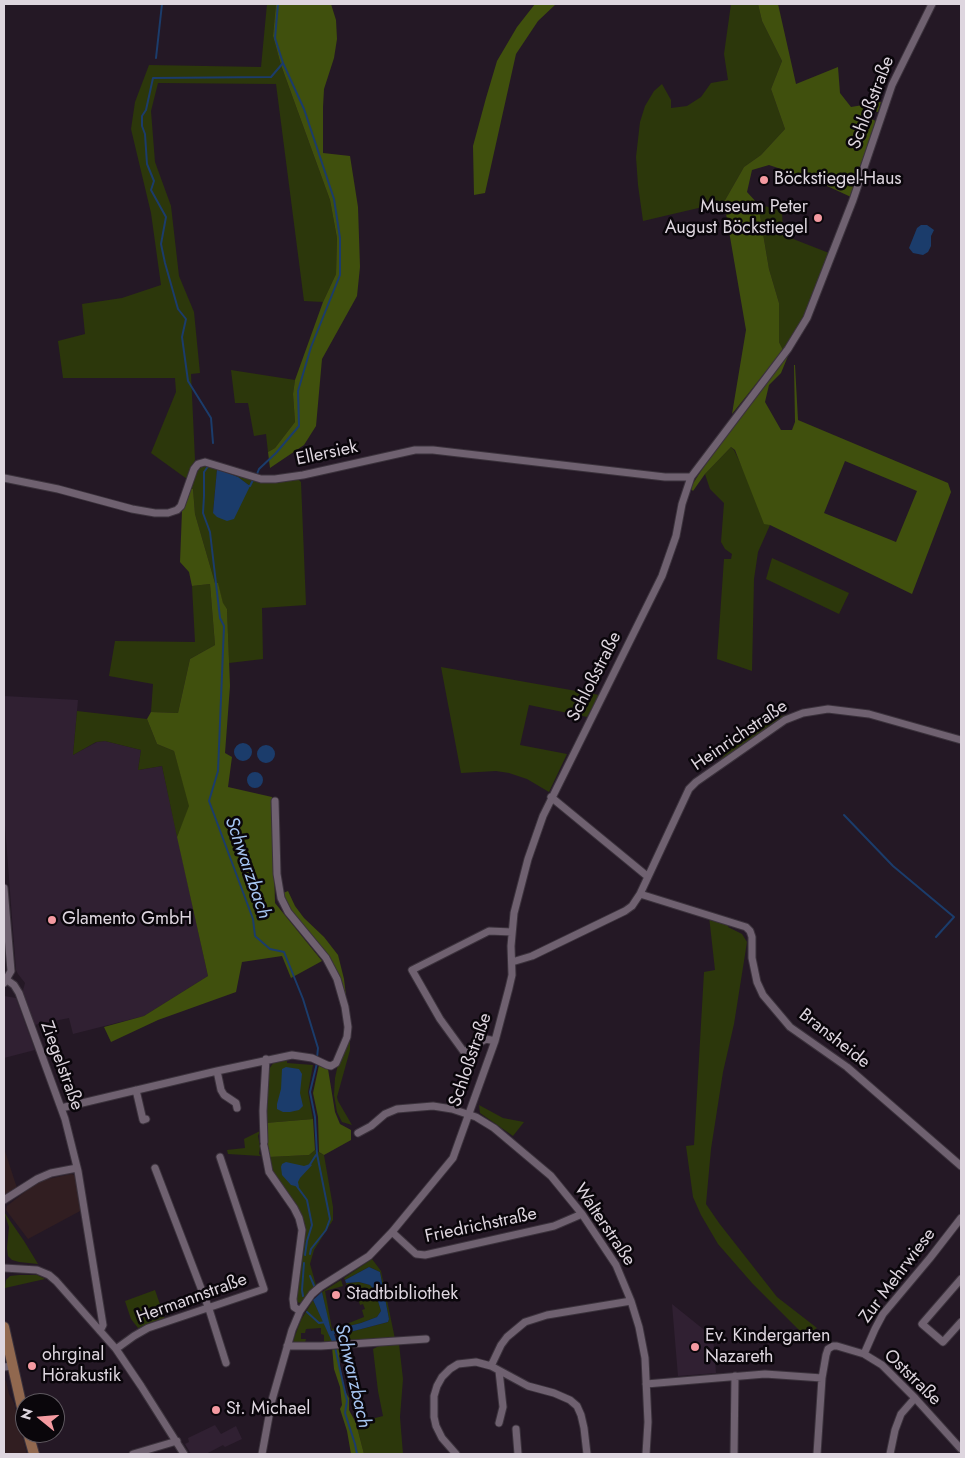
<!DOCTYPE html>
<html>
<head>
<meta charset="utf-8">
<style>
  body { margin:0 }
  #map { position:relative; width:965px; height:1458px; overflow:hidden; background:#241825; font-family:Jost,sans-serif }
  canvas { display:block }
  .frame { position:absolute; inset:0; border:5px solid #ded6df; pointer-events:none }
  .north { position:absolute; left:15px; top:1393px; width:50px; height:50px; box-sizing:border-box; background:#0a060b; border:1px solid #5f5960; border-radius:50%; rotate:287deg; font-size:14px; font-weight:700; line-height:20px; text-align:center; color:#ded6df }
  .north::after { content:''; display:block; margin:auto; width:18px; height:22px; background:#f49aa1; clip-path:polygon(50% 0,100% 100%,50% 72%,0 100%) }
</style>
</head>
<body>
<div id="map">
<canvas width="965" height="1458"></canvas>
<div class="frame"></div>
<div class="north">N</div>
</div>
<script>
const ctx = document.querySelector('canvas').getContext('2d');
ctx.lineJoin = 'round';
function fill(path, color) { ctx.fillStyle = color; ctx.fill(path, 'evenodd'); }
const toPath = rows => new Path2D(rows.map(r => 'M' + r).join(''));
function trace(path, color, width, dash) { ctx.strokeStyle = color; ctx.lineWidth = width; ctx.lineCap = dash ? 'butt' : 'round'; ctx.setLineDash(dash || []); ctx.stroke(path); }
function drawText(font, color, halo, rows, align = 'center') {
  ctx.font = font + ' Jost,sans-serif'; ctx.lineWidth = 5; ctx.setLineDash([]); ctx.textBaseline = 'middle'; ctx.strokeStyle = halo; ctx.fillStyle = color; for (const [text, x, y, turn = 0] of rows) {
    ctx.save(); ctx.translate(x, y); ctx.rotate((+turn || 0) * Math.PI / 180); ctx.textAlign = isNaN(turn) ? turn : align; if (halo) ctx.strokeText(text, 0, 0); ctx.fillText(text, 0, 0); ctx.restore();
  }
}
fill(toPath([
  [4,1148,17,1188,4,1196],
  [71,1174,74,1175,76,1178,82,1210,28,1239,6,1210,7,1206,31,1187,44,1180],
  [4,1379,6,1381,9,1394,14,1403,27,1454,4,1454]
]), '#311e21');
fill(toPath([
  [4,696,78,700,73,755,97,742,105,741,141,750,138,770,162,766,208,976,144,1016,73,1034,69,1018,34,1025,22,994,25,983,18,974,16,970,4,813],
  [4,996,16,998,35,1050,4,1058],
  [672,1304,713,1337,716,1373,678,1376],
  [215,1425,221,1434,236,1426,242,1439,225,1447,223,1445,206,1454,191,1454,185,1444,189,1442,188,1438]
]), '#302032');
fill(toPath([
  [267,4,276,4,273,36,281,65,330,200,337,238,336,274,323,302,304,301,276,84,158,83,151,111,155,162,171,206,179,276,194,312,200,373,191,374,195,460,187,479,151,453,176,392,175,378,63,378,58,341,85,334,82,304,122,298,161,285,151,213,131,129,135,102,149,65,261,67],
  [731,4,758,4,762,21,782,61,771,89,785,129,761,155,744,167,724,202,643,221,638,185,636,157,640,122,645,106,654,91,662,84,671,100,671,108,687,106,701,97,711,83,728,80,724,54],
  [758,204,782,211,783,235,829,253,805,315,783,350,779,342,779,303,769,269],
  [231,370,295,380,293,394,295,422,275,448,268,452,266,434,254,436,248,403,235,403],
  [731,447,734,450,770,525,758,552,754,579,752,671,717,659,724,559,731,559,732,554,725,549,721,542,724,503,710,489,705,474],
  [206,464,229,469,260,482,298,479,301,482,306,605,262,608,263,659,229,663,227,609,223,604,218,584,215,583,195,514,193,489,189,487,199,469],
  [217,469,238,477,250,486,213,513],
  [772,558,849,593,839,614,766,579],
  [210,584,215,645,190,659,178,713,151,712,153,684,109,676,115,641,195,642,192,586],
  [441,667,599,695,587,717,529,705,520,745,567,754,549,792,527,779,509,773,496,771,461,773],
  [77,711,147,719,157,744,174,751,190,806,177,837,162,766,138,770,141,750,105,741,96,742,73,755],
  [792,713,719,761,728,751,774,718],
  [709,916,730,923,728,927,742,934,747,942,734,1024,723,1072,711,1149,706,1204,719,1223,777,1297,817,1328,805,1336,752,1283,718,1244,701,1215,693,1197,686,1146,694,1145,704,972,715,970],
  [350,1038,350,1050,337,1097,338,1101,352,1125,342,1122,337,1112,334,1095,335,1078,338,1064],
  [287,1057,287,1063,313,1065,308,1092,313,1119,265,1123,267,1072,276,1059],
  [479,1105,503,1118,524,1122,513,1136,480,1113],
  [260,1131,258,1136,260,1147,259,1154,261,1156,228,1154,227,1150,245,1148,244,1139],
  [315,1150,324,1155,333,1207,333,1220,314,1250,310,1264,316,1285,301,1303,296,1302,296,1295,304,1230,272,1172,269,1157,309,1155],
  [4,1212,24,1241,38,1264,19,1262,12,1260,8,1256,7,1248,9,1227],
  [372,1259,381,1271,395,1339,351,1341,346,1330,350,1332,388,1322,389,1319,380,1272,369,1267,345,1280,344,1278],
  [19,1275,37,1275,45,1279,5,1288,6,1280,10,1276],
  [341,1280,343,1286,325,1291,332,1329,340,1326,341,1328,332,1331,328,1321,322,1292],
  [359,1282,370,1285,375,1291,381,1311,377,1317,361,1323,345,1327,344,1325,364,1317,362,1310,365,1309,363,1304,360,1305,357,1295,362,1293,359,1286,352,1284,347,1286,346,1283],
  [155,1290,165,1319,138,1328,131,1319,125,1301],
  [313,1300,329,1334,333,1344,324,1344,324,1335,321,1334,321,1328,306,1329,305,1333,301,1333,301,1339,306,1339,305,1343,295,1343,293,1341,301,1320],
  [399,1344,403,1379,400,1417,403,1454,364,1454,356,1423,383,1416,378,1391,373,1349,379,1346]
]), '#2c370b');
fill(toPath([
  [276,4,331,4,336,20,337,39,334,58,324,89,323,107,323,153,350,156,358,207,360,267,357,296,322,359,316,426,304,445,270,468,268,452,275,448,295,422,293,394,295,380,323,302,336,274,337,238,330,200,281,65,273,36],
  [535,4,556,4,538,21,516,54,485,193,474,195,473,146,486,98,497,61,517,27],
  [758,4,778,4,796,84,838,67,840,93,851,107,881,102,878,112,874,111,871,119,876,121,851,197,825,185,825,183,816,176,814,180,769,165,752,170,747,192,758,204,769,269,779,303,779,342,783,350,732,414,746,330,724,202,744,167,761,155,785,129,771,89,782,61,762,21],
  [786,355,788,356,781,373,769,385,765,402,781,430,792,430,795,422,794,365,795,365,798,420,948,483,951,492,912,594,770,525,764,524,735,450,731,447,705,474,693,491,690,488,722,439],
  [845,461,917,491,896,542,824,513],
  [189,487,193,489,195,514,215,583,218,583,223,603,227,609,230,686,225,753,232,757,228,787,272,797,275,903,322,961,291,978,282,956,242,962,236,992,158,1020,111,1042,104,1027,144,1016,208,976,177,837,189,806,174,751,157,744,147,719,151,712,178,713,190,659,215,645,210,584,192,586,189,572,180,562,182,511],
  [288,891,295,906,304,918,324,937,338,955,344,979,347,1004,340,979,290,910,283,893],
  [319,1065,328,1069,335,1112,340,1124,351,1130,351,1140,324,1155,319,1152,318,1117,313,1093],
  [313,1119,315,1150,309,1155,269,1157,265,1123],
  [332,1347,339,1347,340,1366,345,1391,349,1398,349,1410,356,1423,364,1454,351,1454,347,1431,340,1409,342,1405,340,1387,334,1369]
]), '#40500d');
fill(toPath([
  [921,225,927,225,934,230,931,236,931,246,928,252,923,255,913,253,909,248,917,228],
  [217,469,238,477,250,486,234,519,227,521,217,517,213,513],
  '234 752a9 9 0 1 1 18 0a9 9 0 1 1-18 0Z',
  '257 754a9 9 0 1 1 18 0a9 9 0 1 1-18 0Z',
  '247 780a8 8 0 1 1 16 0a8 8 0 1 1-16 0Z',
  [286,1067,299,1069,302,1074,300,1093,303,1106,299,1110,290,1112,283,1112,277,1109,277,1104,281,1089,282,1069],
  [286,1162,304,1166,310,1164,312,1165,300,1178,298,1182,299,1187,291,1185,282,1175,281,1167,282,1164],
  [369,1267,380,1272,389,1319,388,1322,350,1332,345,1327,361,1323,377,1317,381,1311,375,1291,370,1285,359,1282,346,1283,345,1280],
  [322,1292,331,1331,341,1329,342,1330,334,1334,337,1343,333,1344,313,1300]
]), '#1b3c6b');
trace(toPath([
  [156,58,162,4],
  [213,443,211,418,188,381,182,337,186,319,178,309,165,263,161,244,166,217,151,190,154,181,147,164,145,134,142,126,142,116,146,110,153,78,271,77,283,63,275,38,278,4],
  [209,465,204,472,204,496,203,513,210,532,220,618,224,626,218,771,209,801,253,919,255,936,270,949,284,952,303,999,318,1048,317,1058],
  [257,474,259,469,276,453,299,426,298,391,311,347,340,275,340,238,334,199,304,109,283,63],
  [248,486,250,486,254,478],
  [844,815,893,866,954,917,936,937],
  [309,1166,316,1155],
  [296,1185,307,1200,312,1225,307,1241,305,1255],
  [310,1254,311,1249,326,1230,330,1219,317,1154,315,1117,310,1092,317,1063],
  [310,1276,315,1288],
  [303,1296,302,1290,304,1263],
  [307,1312,319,1323,326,1322],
  [335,1347,347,1401,345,1413,355,1444,357,1454]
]), '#1b3c6b', 2);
const minor = toPath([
  [4,478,58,489,132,509,155,513,168,513,177,510,181,506,194,469,198,464,205,462,261,479,275,479,303,475,415,450,433,450,665,477,691,477],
  [551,797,647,876],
  [4,888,11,971,4,983],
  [640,894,746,927,750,931,752,937,752,958,757,982,763,995,790,1027,847,1067,961,1166],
  [512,962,532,956,625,911,632,906,640,894,689,789,696,782,785,720,803,713,828,709,869,714,961,740],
  [7,980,14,985,19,993,65,1119,78,1171,103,1325,100,1331],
  [495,1041,486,1039,464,1052,440,1019,412,970,489,931,512,932],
  [217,1071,221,1090,224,1095,236,1103,237,1108],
  [136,1090,143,1120,146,1119],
  [61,1108,217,1071,292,1055,312,1058,327,1065,331,1066,336,1063,347,1037,348,1027,345,1007,337,979,326,958,288,912,281,898,277,874,275,801],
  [358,1133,371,1126,385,1114,397,1109,433,1106,452,1109,476,1117,494,1128,551,1176,582,1214,616,1265,631,1301,639,1327,645,1358,648,1422,646,1454],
  [264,1142,263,1111,266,1059],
  [264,1146,269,1172,294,1208,299,1218,302,1230,293,1299,294,1307,300,1311],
  [155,1168,209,1309,226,1363],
  [4,1200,37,1179,51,1173,77,1168],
  [392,1232,416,1254,425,1255,554,1226,582,1214],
  [4,1268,37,1270,49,1275,56,1281,116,1349,141,1386,184,1454],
  [961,1279,922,1324,943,1342,961,1322],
  [287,1346,321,1346,426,1339],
  [116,1349,134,1336,148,1328,264,1289,220,1157],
  [864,1354,875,1329,883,1314,930,1258,961,1218],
  [491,1366,501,1345,507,1337,525,1322,547,1315,631,1301],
  [4,1367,12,1366],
  [646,1384,765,1374,822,1378,826,1355,828,1349,833,1346,837,1346,864,1354,882,1365,915,1398,961,1449],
  [499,1423,503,1407,499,1371],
  [516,1429,518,1454],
  [133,1454,177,1441],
  [262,1454,272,1400,292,1330,300,1311,312,1294,320,1287,369,1256,392,1232,453,1158,495,1041,509,988,512,975,511,946,514,913,528,859,543,816,662,576,676,536,682,504,691,477,788,349,807,318,853,200,892,85,932,4],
  [456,1454,442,1438,436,1426,434,1417,434,1396,437,1386,442,1377,450,1369,458,1364,476,1362,491,1366,528,1386,554,1393,570,1400,577,1406,581,1415,584,1428,587,1454],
  [734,1454,735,1376],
  [817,1454,822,1378],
  [890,1454,895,1430,901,1414,915,1398]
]);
const secondary = toPath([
  [4,1327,25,1421],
  [28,1433,34,1454]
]);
trace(minor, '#3b323c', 9);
trace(secondary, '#3b323c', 12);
trace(minor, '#6f6170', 7);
trace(secondary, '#91684f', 10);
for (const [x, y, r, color] of [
  [764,180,5,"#f49aa1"],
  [818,218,5,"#f49aa1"],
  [52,920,5,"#f49aa1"],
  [336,1295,5,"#f49aa1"],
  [695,1347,5,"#f49aa1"],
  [32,1366,5,"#f49aa1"],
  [216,1410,5,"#f49aa1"]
]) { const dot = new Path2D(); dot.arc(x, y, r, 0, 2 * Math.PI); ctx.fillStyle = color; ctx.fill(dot); trace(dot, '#0a060b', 2); }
drawText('18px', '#ded6df', '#0a060b', [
  ["Schloßstraße",872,103,-69],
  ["Ellersiek",327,454,-12],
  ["Schloßstraße",595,677,-63],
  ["Heinrichstraße",740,736,-34],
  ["Bransheide",834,1039,38],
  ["Schloßstraße",471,1060,-71],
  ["Ziegelstraße",61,1066,70],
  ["Walterstraße",604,1225,56],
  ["Friedrichstraße",481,1226,-12],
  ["Zur Mehrwiese",898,1276,-53],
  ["Hermannstraße",192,1299,-20],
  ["Oststraße",912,1378,44]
]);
drawText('18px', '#ded6df', '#0a060b', [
  ["Böckstiegel-Haus",774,180],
  ["Museum Peter",808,208,"right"],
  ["August Böckstiegel",808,229,"right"],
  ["Glamento GmbH",62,920],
  ["Stadtbibliothek",346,1295],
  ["Ev. Kindergarten",705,1337],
  ["Nazareth",705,1358],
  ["ohrginal",42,1356],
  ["Hörakustik",42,1377],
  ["St. Michael",226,1410]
], 'left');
drawText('italic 19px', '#a6c5f2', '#0a060b', [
  ["Schwarzbach",247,868,71],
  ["Schwarzbach",352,1376,77]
]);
</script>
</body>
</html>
